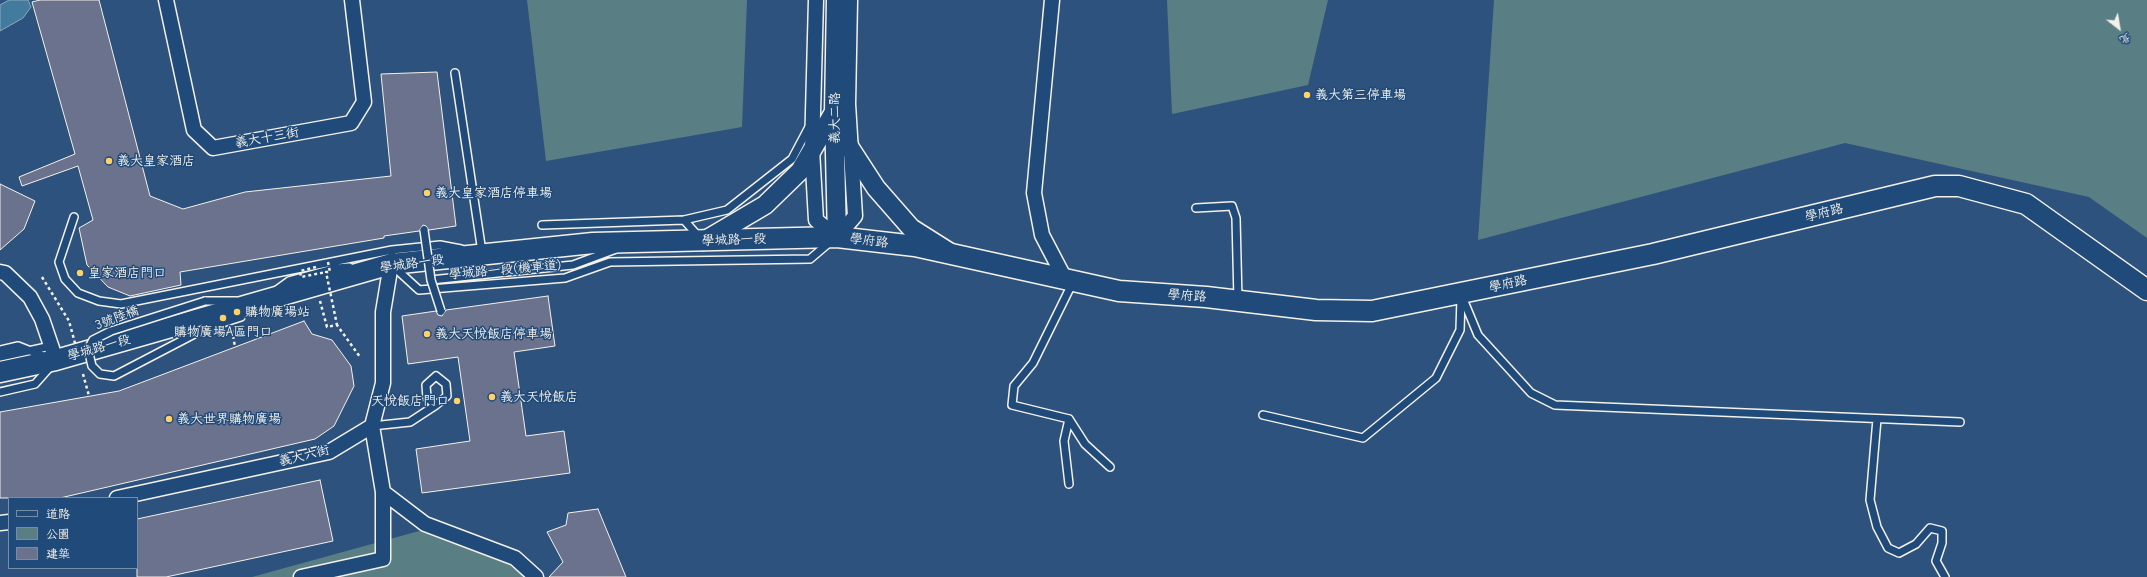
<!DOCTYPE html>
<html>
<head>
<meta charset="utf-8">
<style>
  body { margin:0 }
  #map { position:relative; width:2147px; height:577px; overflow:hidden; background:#2e527e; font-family:"Comic Neue","LXGW WenKai TC",sans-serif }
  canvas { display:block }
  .legend { position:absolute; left:8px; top:497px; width:130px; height:72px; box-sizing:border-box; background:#1f4a7a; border:1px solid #748da6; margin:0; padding:5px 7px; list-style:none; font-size:12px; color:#f4f1e8 }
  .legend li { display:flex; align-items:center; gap:8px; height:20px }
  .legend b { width:20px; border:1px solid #748da6 }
  .north { position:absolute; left:2099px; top:8px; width:40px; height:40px; -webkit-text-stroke:3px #1f4a7a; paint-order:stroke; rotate:149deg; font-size:11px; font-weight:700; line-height:16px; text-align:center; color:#f4f1e8 }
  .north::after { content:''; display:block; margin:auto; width:14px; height:18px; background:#f4f1e8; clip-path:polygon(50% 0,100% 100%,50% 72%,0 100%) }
</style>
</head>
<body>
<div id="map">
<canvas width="2147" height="577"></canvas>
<ul class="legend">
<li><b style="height:5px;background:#1f4a7a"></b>道路</li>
<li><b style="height:11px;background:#597f84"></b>公園</li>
<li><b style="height:11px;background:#6b728d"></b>建築</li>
</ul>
<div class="north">北</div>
</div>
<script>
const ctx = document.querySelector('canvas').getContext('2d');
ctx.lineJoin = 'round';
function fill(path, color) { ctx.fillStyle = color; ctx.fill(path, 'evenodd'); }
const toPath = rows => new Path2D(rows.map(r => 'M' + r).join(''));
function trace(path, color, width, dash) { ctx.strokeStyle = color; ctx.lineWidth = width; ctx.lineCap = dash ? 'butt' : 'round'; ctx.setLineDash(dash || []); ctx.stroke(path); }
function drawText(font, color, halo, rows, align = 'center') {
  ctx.font = font + ' "Comic Neue","LXGW WenKai TC",sans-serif'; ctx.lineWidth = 3; ctx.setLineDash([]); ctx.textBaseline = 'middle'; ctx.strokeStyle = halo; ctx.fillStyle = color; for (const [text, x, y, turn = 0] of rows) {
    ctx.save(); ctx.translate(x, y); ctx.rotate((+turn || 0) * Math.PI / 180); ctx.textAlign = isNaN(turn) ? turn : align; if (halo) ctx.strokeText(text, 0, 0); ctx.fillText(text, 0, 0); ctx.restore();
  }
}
fill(toPath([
  [527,0,747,0,742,127,546,161],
  [1167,0,1328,0,1308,85,1172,114],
  [1494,0,2147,0,2147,238,2089,197,1845,143,1478,240],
  [419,531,512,565,526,577,252,577]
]), '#597f84');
const water = toPath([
  [9,0,28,0,31,7,23,18,0,31,0,5,9,0]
]);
fill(water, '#437b9e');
trace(water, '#8aaabc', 1);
const building = toPath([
  [40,0,99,0,150,196,183,209,245,192,391,176,381,74,437,72,456,226,429,230,426,226,423,225,419,231,384,236,384,238,180,272,181,285,130,296,108,287,87,265,79,228,93,220,78,166,22,186,19,177,75,154,32,2,40,0],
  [0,184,35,201,24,229,0,250,0,184],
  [548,296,555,346,514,352,526,436,564,431,570,473,422,493,416,449,470,441,458,357,408,364,402,316,436,311,438,315,442,316,446,310,548,296],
  [304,321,312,334,332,340,351,366,354,386,334,426,315,439,60,498,0,498,0,412,119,391,304,321],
  [320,480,333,541,166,577,137,577,137,519,320,480],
  [598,509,626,577,549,577,563,562,547,532,566,525,568,513,598,509]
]);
fill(building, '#6b728d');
trace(building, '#f4f1e8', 1);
const service = toPath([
  [455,73,482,252],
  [1196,208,1232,206,1236,218,1238,300],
  [74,217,59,262,65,279,78,293,99,301,121,304,392,250,391,262],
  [684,220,727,210,792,159,810,125],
  [542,225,684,220,699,237],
  [392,250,440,245,461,249],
  [394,267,419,290,565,278,610,262,810,259,830,242],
  [431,280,573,265,616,249],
  [278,289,289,281,337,268,349,267],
  [1461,294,1478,335,1531,393,1555,405,1960,422],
  [205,301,236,301],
  [204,329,241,317],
  [0,350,18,346,46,357],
  [0,357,51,346],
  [0,392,35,384,51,366],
  [1263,415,1363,438,1436,378,1460,330,1461,298],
  [1069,419,1085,444,1110,467],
  [1877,419,1870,500,1877,527,1888,548,1899,553,1916,544,1930,528,1942,531,1942,543,1936,561,1945,577],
  [372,426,410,422,436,405,447,396,446,384,436,376,426,385,427,398,436,405],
  [1069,484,1064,441,1069,419,1012,405,1014,386,1033,363,1073,282]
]);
const minor = toPath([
  [166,0,194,130,213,148,351,123,364,102,352,0],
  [816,0,812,150,816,220,837,237,855,216,848,104,850,0],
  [1052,0,1034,193,1042,235,1065,279],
  [391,264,383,312,383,383,372,426,383,492,425,524,515,558,536,577],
  [0,272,5,273,30,297,42,319,56,360],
  [117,498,329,452,372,426],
  [0,523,9,522],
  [301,577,383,559,383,492]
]);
const tertiary = toPath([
  [836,0,834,112,837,237],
  [838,120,850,148,876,188,911,228,949,252],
  [704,241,765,205,800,171,834,112]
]);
const secondary = toPath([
  [0,372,56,360,391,264,593,243,837,237,915,246,1119,291,1206,297,1316,310,1372,311,1653,254,1935,186,1959,186,2026,204,2147,290]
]);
trace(service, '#f4f1e8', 10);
trace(minor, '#f4f1e8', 17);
trace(tertiary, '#f4f1e8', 21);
trace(secondary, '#f4f1e8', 23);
trace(toPath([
  [320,301,327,327,337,325,360,357],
  [232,330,235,347]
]), '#f4f1e8', 2.5, [3, 3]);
trace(service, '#1f4a7a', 7);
trace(minor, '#1f4a7a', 14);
trace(tertiary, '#1f4a7a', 18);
trace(secondary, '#1f4a7a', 20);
const serviceBridge = toPath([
  [424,230,431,280,441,311],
  [204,329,114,376,100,374,92,366,88,349,93,340,111,331,205,301]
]);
trace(serviceBridge, '#f4f1e8', 10, []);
trace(toPath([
  [328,262,330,272,326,272,337,325],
  [316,267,300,271,301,277,326,272],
  [42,277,69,321,76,347],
  [83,374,89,396]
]), '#f4f1e8', 2.5, [3, 3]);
trace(serviceBridge, '#1f4a7a', 7);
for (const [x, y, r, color] of [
  [1307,95,4,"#ffd166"],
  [109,161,4,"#ffd166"],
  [427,193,4,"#ffd166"],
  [80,273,4,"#ffd166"],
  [237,312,4,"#ffd166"],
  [223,318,4,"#ffd166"],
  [427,334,4,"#ffd166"],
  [492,397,4,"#ffd166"],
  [457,401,4,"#ffd166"],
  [169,419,4,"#ffd166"]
]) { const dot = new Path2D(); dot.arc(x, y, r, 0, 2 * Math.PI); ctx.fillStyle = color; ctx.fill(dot); trace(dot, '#1f4a7a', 1.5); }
drawText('13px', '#f4f1e8', '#1f4a7a', [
  ["義大第三停車場",1315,95],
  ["義大皇家酒店",117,161],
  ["義大皇家酒店停車場",435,193],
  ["皇家酒店門口",88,273],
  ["購物廣場站",245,312],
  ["購物廣場A區門口",223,332,"center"],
  ["義大天悅飯店停車場",435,334],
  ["義大天悅飯店",500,397],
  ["天悅飯店門口",449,401,"right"],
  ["義大世界購物廣場",177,419]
], 'left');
drawText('13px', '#f4f1e8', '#1f4a7a', [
  ["義大二路",835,118,-90],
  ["義大十三街",267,138,-10],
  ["學府路",1824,213,-14],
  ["學城路一段",734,240,-2],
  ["學府路",869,241,7],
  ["學城路一段",412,264,-8],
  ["學城路一段(機車道)",505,270,-5],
  ["學府路",1508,284,-12],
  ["學府路",1187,296,4],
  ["3號陸橋",117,318,-21],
  ["學城路一段",99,348,-16],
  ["義大六街",304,456,-14]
]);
</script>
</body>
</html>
